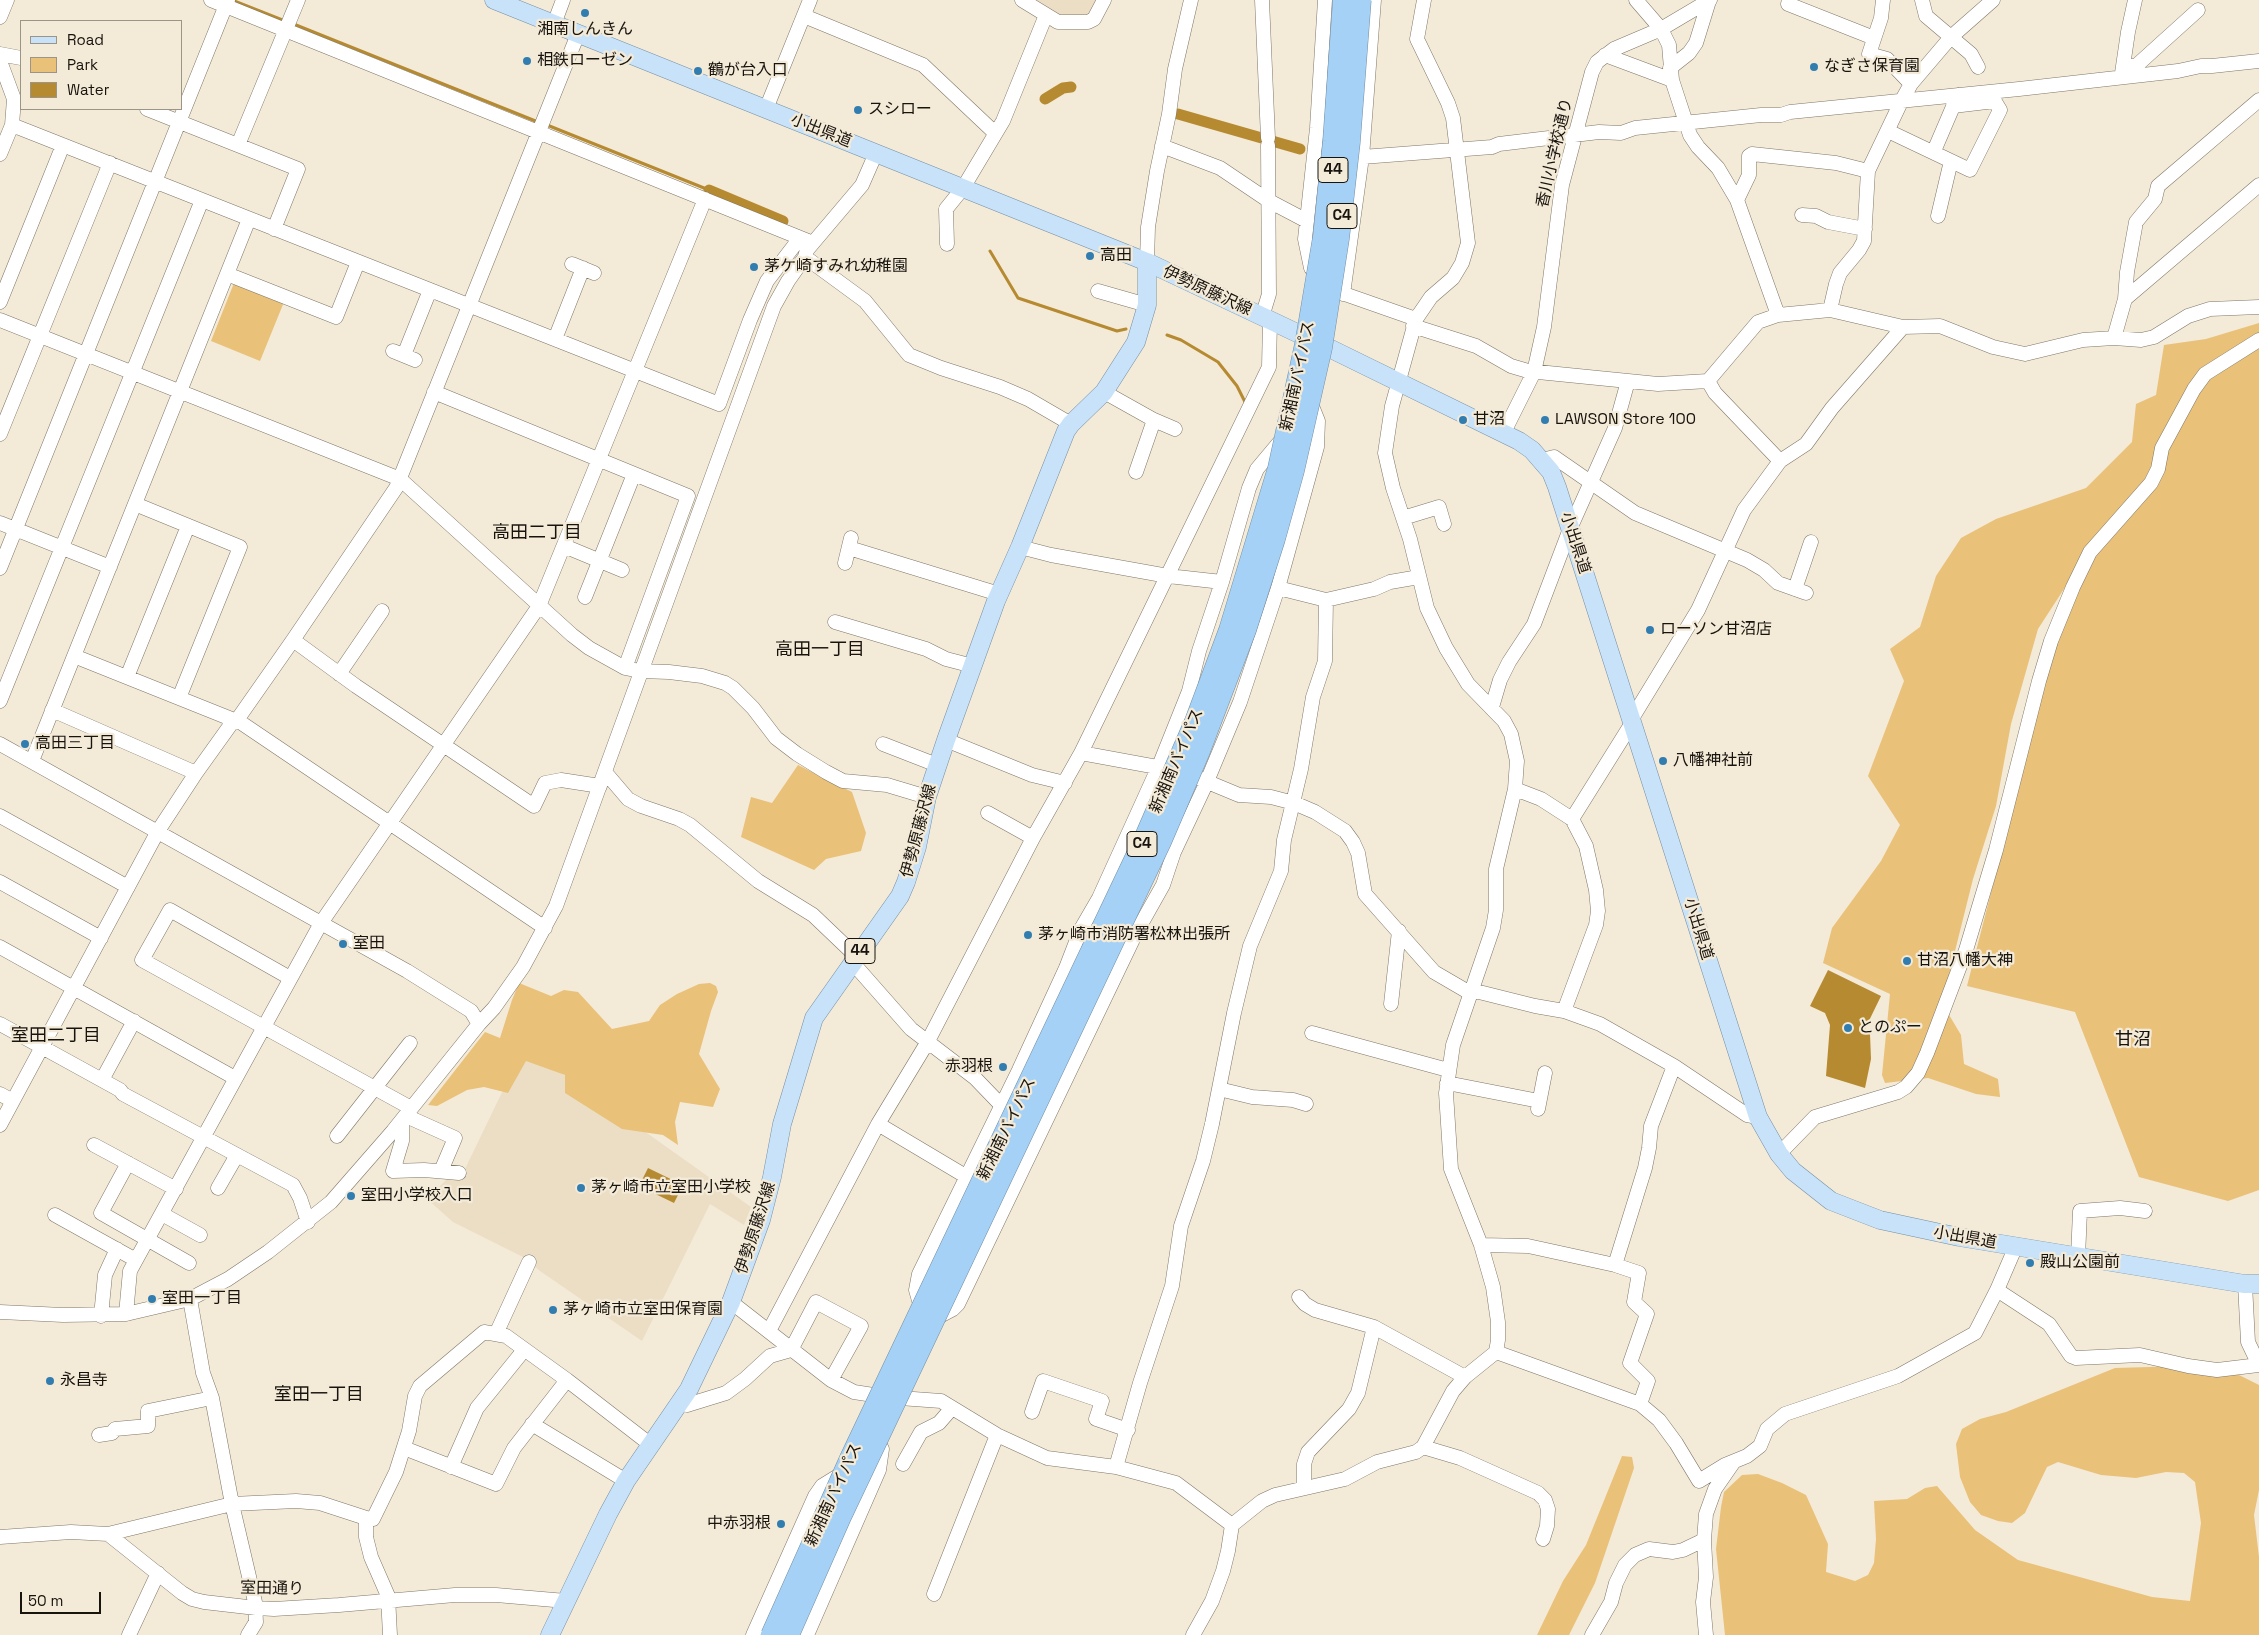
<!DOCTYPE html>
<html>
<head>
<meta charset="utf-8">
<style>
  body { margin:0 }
  #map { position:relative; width:2259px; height:1635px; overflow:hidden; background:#f4ead8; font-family:"Space Grotesk",sans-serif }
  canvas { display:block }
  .legend { position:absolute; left:20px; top:20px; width:162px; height:90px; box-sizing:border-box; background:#f4ead8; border:1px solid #9c9487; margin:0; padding:6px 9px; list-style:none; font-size:15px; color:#17130d }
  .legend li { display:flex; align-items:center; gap:10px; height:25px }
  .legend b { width:25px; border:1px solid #9c9487 }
  .scale { position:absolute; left:20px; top:1592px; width:81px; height:22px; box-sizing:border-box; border:2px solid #17130d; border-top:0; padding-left:6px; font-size:15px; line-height:18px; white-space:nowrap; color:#17130d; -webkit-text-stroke:4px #f4ead8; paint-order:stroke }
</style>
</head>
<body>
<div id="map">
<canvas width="2259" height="1635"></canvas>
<ul class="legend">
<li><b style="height:6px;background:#c8e3f9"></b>Road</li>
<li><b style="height:14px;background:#e9c179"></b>Park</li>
<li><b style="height:14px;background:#b68a30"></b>Water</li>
</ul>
<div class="scale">50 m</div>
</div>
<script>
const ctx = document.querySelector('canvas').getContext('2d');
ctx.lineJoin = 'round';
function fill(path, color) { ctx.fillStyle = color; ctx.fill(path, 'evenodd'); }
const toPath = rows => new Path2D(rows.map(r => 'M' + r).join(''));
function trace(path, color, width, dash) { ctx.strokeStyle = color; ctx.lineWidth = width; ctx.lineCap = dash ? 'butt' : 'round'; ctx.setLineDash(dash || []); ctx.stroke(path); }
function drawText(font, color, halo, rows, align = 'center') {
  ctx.font = font + ' "Space Grotesk","Noto Sans JP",sans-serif'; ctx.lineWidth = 4.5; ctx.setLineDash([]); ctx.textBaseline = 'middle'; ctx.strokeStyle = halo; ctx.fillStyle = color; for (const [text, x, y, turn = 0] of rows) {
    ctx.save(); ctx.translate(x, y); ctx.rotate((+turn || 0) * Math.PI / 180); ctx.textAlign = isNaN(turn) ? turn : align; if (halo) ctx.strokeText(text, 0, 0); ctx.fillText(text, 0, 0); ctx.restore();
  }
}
fill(toPath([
  [1028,0,1101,0,1092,17,1058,18],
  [522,1051,571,1079,751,1207,744,1225,710,1204,642,1341,540,1271,525,1258,453,1222,427,1199,451,1175,463,1173]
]), '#ecdec5');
fill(toPath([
  [234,283,284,302,260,361,211,341],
  [2259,323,2259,1190,2228,1201,2139,1177,2075,1012,1967,986,2067,598,2097,538,2038,629,2011,724,1996,806,1973,879,1942,1003,1961,1035,1964,1064,1998,1079,2000,1097,1976,1094,1928,1078,1885,1083,1882,1075,1890,994,1823,963,1832,928,1881,861,1900,825,1868,776,1904,681,1890,649,1920,627,1936,576,1961,538,1996,519,2086,488,2132,442,2136,404,2156,395,2164,345,2206,339],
  [798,765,852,792,866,833,861,851,826,859,814,870,741,837,751,797,772,803],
  [519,983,551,996,564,990,578,992,612,1029,649,1021,660,1005,677,994,699,984,710,983,716,986,718,992,711,1011,699,1054,720,1089,713,1107,680,1102,675,1122,678,1145,663,1135,622,1129,565,1093,565,1075,526,1061,508,1093,484,1087,467,1090,437,1106,428,1105,485,1032,500,1038,512,1000],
  [2184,1366,2239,1375,2259,1385,2259,1490,2254,1515,2259,1557,2259,1635,1725,1635,1716,1549,1721,1507,1724,1492,1742,1475,1758,1474,1782,1483,1806,1495,1828,1544,1826,1572,1855,1581,1868,1575,1874,1563,1876,1539,1874,1501,1907,1499,1925,1488,1937,1486,1975,1530,2018,1560,2152,1597,2190,1601,2201,1523,2195,1482,2184,1473,2166,1472,2136,1478,2101,1475,2058,1462,2047,1467,2025,1513,2012,1523,1998,1521,1981,1515,1970,1502,1960,1477,1956,1444,1962,1429,1980,1419,2006,1412,2115,1368],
  [1622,1456,1632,1457,1634,1468,1595,1583,1569,1635,1537,1635,1563,1581,1586,1545]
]), '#e9c179');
fill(toPath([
  [1828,970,1881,996,1864,1031,1870,1034,1871,1059,1865,1088,1826,1076,1830,1025,1825,1013,1810,1006],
  [648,1168,683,1185,674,1203,639,1186]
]), '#b68a30');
trace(toPath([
  [232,0,285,21],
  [291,23,538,122],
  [547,125,709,190],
  [990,251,1018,298,1117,331,1126,329],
  [1167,335,1181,340,1218,362,1237,386,1245,402]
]), '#b68a30', 3);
trace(toPath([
  [1045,99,1063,88,1071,87],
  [1178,114,1300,149],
  [709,190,783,221]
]), '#b68a30', 11);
const minor = toPath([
  [211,0,808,241],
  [1022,0,1058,22,1088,22,1094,19,1104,0],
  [1262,0,1268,138],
  [1636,0,1661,29,1669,45,1672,80,1690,135,1698,147,1718,168,1737,200,1778,315],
  [1789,0,1788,4,1874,38],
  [1883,0,1881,18,1869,54,1887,59,1911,84],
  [1922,0,1926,16,1971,54,1978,67],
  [804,16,923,65,995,133],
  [0,17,7,0],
  [554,24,563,0],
  [0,54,21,58],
  [1605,55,1672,80],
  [0,61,14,99,12,125,0,154],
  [2123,66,2136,66,2198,10],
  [1670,68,1689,53,1696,43,1709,1],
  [2122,73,2128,32,2135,0],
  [1953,106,1995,101],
  [147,109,298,169,274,229],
  [766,109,810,0],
  [12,125,719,404,750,320,767,281,800,238],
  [1888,131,1970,170,2000,110,1989,92],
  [238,145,298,0],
  [1162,146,1220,168,1269,201,1307,221],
  [1934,151,1958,95],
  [1362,157,1492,147,1499,144,1599,132,1621,133,1635,128,1761,115,1781,115,1790,112,2019,89,2178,71,2201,66,2212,66,2259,61],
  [1737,200,1749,175,1749,156,1752,154,1836,163,1868,171],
  [1802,215,1816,216,1828,222,1865,229],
  [1938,216,1951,161],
  [947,244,946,209,963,188,1003,121,1046,15],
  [805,257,865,301,909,355,941,368,1000,387,1028,399,1071,424],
  [1147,262,1148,227,1157,171,1169,114,1175,69,1191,0],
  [572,264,594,273],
  [1321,273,1311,268,1305,239,1317,128,1325,0],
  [227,274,336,317,358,262],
  [1098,291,1147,305],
  [1336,291,1416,319],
  [1343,294,1362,157,1374,0],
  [2125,299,2259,185],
  [0,302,63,145],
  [1830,310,1836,284,1840,273,1859,250,1864,241,1868,171,1902,100,1911,84,1951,37,1993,0],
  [1262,317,1269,294,1268,145],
  [0,320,400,479,572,635,589,648,625,668,640,671,669,672,702,676,725,683,733,688,753,708,776,738,797,754,826,772,843,781,887,785,927,797],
  [1413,326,1476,346,1511,366,1528,371,1658,384,1708,381,1758,322,1778,315,1830,310,1903,327,1940,326,1993,347,2025,354,2083,340,2114,338,2141,340,2154,337,2188,316,2210,309,2259,307],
  [2114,338,2125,299,2127,272,2136,222,2155,199,2158,186,2259,100],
  [555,339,583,268],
  [393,351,415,360],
  [404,355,430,290],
  [1708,381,1715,393,1780,461],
  [434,392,688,496,625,668],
  [1104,392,1154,420,1175,429],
  [0,434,110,163],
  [1503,434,1534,372,1544,327,1562,185,1592,72,1597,62,1614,49,1661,29,1710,0],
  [1542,460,1554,457,1635,513,1747,560,1764,570,1778,583,1806,593],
  [1136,472,1154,420],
  [135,504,240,547,179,698],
  [1403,518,1439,507,1444,524],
  [0,523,110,567],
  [564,546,622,570],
  [1020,547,1051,555,1168,576,1222,582],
  [849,548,999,594],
  [845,563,851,538],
  [0,568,228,0],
  [1278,588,1326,600,1374,589,1390,582,1419,577],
  [1795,589,1811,542],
  [585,597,634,474],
  [835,622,926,649,946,659,973,666],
  [293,640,356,686,534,806,545,783,561,780,600,786],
  [74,656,234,720],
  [339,674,382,611],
  [127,677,188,526],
  [0,701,202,200],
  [1492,707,1500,680,1509,662,1534,624,1570,529,1615,428,1628,381],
  [52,710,196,773],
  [237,720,545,928],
  [1631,720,1698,610,1744,510,1780,461,1806,444,1832,408,1903,327],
  [946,740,1032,775,1065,783],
  [0,744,407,971,471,1011,479,1024],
  [883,744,937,765],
  [1081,753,1168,769],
  [32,761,249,219],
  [605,772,628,799,641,806,679,819,690,825,758,881,813,915,856,956],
  [1198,778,1239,795,1271,797,1294,803,1315,812,1345,831,1353,842,1358,853,1365,894,1434,972,1470,993],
  [1515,789,1541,799,1572,819,1586,846,1596,890,1598,911,1596,925,1564,1011],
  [988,813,1033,838],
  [0,816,128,887],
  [1572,819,1632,723],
  [0,882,101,938],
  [0,947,235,1078],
  [852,962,911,1029,975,1078,1001,1105],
  [290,978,170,910,142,960,411,1108],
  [1471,990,1535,1006,1564,1011,1600,1024,1674,1066,1747,1115,1758,1117],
  [1391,1004,1399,931],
  [0,1024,120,1090,123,1094,293,1185,300,1198,308,1222],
  [1312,1033,1448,1070],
  [102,1080,134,1021],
  [1447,1083,1539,1101],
  [1219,1089,1252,1097,1293,1100,1306,1104],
  [0,1094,13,1101],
  [1538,1109,1545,1073],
  [406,1116,455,1138,441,1171],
  [402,1120,402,1141,393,1171,424,1170,459,1173],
  [878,1124,967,1177],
  [0,1125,158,831,196,773,234,720,237,720,293,640,396,488,578,34],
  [337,1136,410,1043],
  [94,1145,176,1189],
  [1779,1154,1815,1117,1898,1092,1906,1087,1918,1073,1927,1053,1966,950,1996,850,2039,681,2051,641,2073,587,2090,552,2151,483,2158,469,2162,448,2194,389,2205,374,2259,340],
  [128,1163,101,1213,189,1263],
  [218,1188,237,1155],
  [162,1214,200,1235],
  [55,1215,136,1260],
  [1481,1245,1528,1246,1615,1265],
  [2078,1257,2080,1211,2120,1208,2145,1211],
  [2245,1284,2248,1342,2259,1365],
  [1997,1290,2049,1324,2071,1356,2076,1358,2140,1355,2188,1366,2217,1370,2259,1365],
  [1299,1297,1305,1304,1315,1310,1374,1327,1465,1377],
  [190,1299,203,1373,212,1398,232,1504,255,1602,256,1622,248,1635],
  [731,1302,831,1380,854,1392,886,1397,941,1401,997,1435,1047,1458,1116,1467,1176,1483,1232,1525],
  [922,1311,916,1290,919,1274,1019,1070,1066,968,1081,929,1099,898,1159,766,1189,691,1199,651,1222,582,1249,488,1257,469,1283,438],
  [0,1312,63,1315,126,1314,190,1299,228,1279,268,1252,331,1202,393,1131,479,1024,494,1008,523,967,556,906,774,306,788,281,805,257,807,250,862,185,876,153],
  [126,1314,130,1271,321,923,539,606,705,199],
  [101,1316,105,1275,117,1249],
  [934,1319,953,1309,958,1304,1136,933,1163,885,1174,852,1205,786,1240,702,1278,588,1317,447,1318,421,1310,401],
  [769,1331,878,1124,927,1043,1033,838,1081,753,1269,367,1270,321],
  [496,1334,529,1262],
  [1496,1352,1640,1404,1659,1420,1676,1443,1699,1481,1725,1465,1747,1456,1760,1446,1767,1429,1785,1414,1898,1376,1975,1333,1997,1290,2016,1246],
  [681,1403,687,1405,726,1393,745,1379,770,1356,791,1350,816,1302,861,1326,831,1380],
  [1640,1404,1648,1381,1630,1363,1647,1314,1634,1302,1639,1273,1615,1265,1645,1168,1649,1148,1651,1126,1674,1066],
  [1032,1412,1043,1381,1102,1401,1096,1419,1128,1430],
  [532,1424,626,1481],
  [99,1435,112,1433,115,1429,148,1426,148,1411,212,1398],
  [1423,1447,1460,1458,1538,1493,1545,1500,1548,1509,1547,1526,1543,1539],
  [404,1448,496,1484,514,1448,567,1380],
  [903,1464,921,1432,939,1423,952,1408],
  [451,1467,477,1408,524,1350],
  [1116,1467,1140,1383,1172,1286,1181,1226,1203,1161,1212,1124,1234,1013,1250,946,1281,871,1284,840,1301,769,1313,697,1325,661,1326,600],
  [1304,1486,1304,1464,1308,1452,1349,1409,1358,1393,1374,1327],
  [108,1534,232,1504,296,1501,320,1503,366,1518],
  [0,1537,71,1532,108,1534,182,1593,192,1599,204,1602,256,1608,274,1609,339,1605,455,1595,496,1595,566,1601],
  [934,1594,997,1435],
  [129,1635,158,1573],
  [390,1635,388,1596,371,1557,366,1537,366,1518,373,1519,396,1472,409,1431,415,1396,420,1386,484,1332,506,1336,567,1380,651,1445],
  [753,1635,815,1496,822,1486,843,1473],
  [807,1635,879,1470,882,1449,876,1438],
  [1193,1635,1212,1601,1223,1571,1228,1551,1232,1525,1262,1501,1275,1495,1345,1479,1377,1462,1416,1452,1423,1447,1453,1391,1465,1377,1496,1352,1498,1340,1498,1322,1493,1287,1481,1245,1451,1169,1446,1093,1453,1045,1493,928,1496,910,1496,869,1515,789,1517,761,1511,734,1504,721,1468,684,1446,648,1427,608,1410,539,1393,488,1385,453,1392,406,1416,319,1431,297,1453,278,1462,263,1468,243,1453,118,1448,103,1417,39,1424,0],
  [1592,1635,1611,1602,1616,1583,1625,1565,1635,1555,1649,1549,1673,1552,1683,1550,1704,1540],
  [1706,1635,1703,1602,1706,1577,1704,1540,1706,1514,1715,1489,1733,1463]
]);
const major = toPath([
  [494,0,1147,262,1331,349,1519,441,1532,450,1551,472,1557,487,1758,1117,1779,1154,1793,1171,1831,1201,1880,1220,1959,1237,2245,1284,2259,1284],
  [550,1635,608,1514,626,1481,689,1389,731,1302,761,1220,772,1177,782,1124,814,1018,900,896,906,882,917,847,927,797,946,740,996,601,1020,547,1066,431,1071,424,1104,392,1136,342,1147,305,1147,262]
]);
trace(minor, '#7f7667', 15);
trace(major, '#738ea4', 19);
trace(minor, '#fff', 14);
trace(major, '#c8e3f9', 18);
const highwayBridge = toPath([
  [771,1635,850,1458,1143,841,1195,721,1229,630,1278,468,1305,344,1323,237,1333,141,1343,0],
  [789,1635,841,1517,1161,842,1200,751,1246,630,1275,539,1294,471,1322,348,1339,239,1350,142,1361,0]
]);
trace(highwayBridge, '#738ea4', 21, []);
trace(highwayBridge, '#a4d1f5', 20);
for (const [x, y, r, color] of [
  [585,13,5,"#327db0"],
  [527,61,5,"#327db0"],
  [1814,67,5,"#327db0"],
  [698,71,5,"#327db0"],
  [858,110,5,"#327db0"],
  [1090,256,5,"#327db0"],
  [754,267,5,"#327db0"],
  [1463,420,5,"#327db0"],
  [1545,420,5,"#327db0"],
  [1650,630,5,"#327db0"],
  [25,744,5,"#327db0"],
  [1663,761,5,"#327db0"],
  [1028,935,5,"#327db0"],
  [343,944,5,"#327db0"],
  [1907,961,5,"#327db0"],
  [1848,1028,5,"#327db0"],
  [1003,1067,5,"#327db0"],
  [581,1188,5,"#327db0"],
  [351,1196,5,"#327db0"],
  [2030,1263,5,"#327db0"],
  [152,1299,5,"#327db0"],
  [553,1310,5,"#327db0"],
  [50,1381,5,"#327db0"],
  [781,1524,5,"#327db0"]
]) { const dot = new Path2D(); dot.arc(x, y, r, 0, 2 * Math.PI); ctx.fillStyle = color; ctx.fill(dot); trace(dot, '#f4ead8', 2); }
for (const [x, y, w] of [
  [1333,170,30],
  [1342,216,30],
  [1142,844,30],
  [860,951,30]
]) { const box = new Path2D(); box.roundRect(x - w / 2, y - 12.5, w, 25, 4); ctx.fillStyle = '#f4ead8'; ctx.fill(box); trace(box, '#17130d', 1); }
drawText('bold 15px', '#17130d', null, [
  ["44",1333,170],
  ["C4",1342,216],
  ["C4",1142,844],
  ["44",860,951]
]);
drawText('16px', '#17130d', '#f4ead8', [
  ["湘南しんきん",585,30,"center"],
  ["相鉄ローゼン",537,61],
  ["なぎさ保育園",1824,67],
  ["鶴が台入口",708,71],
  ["スシロー",868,110],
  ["高田",1100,256],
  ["茅ケ崎すみれ幼稚園",764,267],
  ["甘沼",1473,420],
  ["LAWSON Store 100",1555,420],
  ["ローソン甘沼店",1660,630],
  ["高田三丁目",35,744],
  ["八幡神社前",1673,761],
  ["茅ヶ崎市消防署松林出張所",1038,935],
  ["室田",353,944],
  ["甘沼八幡大神",1917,961],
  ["とのぷー",1858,1028],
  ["赤羽根",993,1067,"right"],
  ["茅ヶ崎市立室田小学校",591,1188],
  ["室田小学校入口",361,1196],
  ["殿山公園前",2040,1263],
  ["室田一丁目",162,1299],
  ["茅ヶ崎市立室田保育園",563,1310],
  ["永昌寺",60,1381],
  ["中赤羽根",771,1524,"right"]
], 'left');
drawText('16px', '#17130d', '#f4ead8', [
  ["小出県道",821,131,22],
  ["香川小学校通り",1555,153,-77],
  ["伊勢原藤沢線",1207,291,25],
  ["新湘南バイパス",1298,376,-78],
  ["小出県道",1575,543,72],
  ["新湘南バイパス",1177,761,-67],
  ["伊勢原藤沢線",919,831,-75],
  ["小出県道",1698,929,73],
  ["新湘南バイパス",1007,1129,-64],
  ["伊勢原藤沢線",756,1228,-72],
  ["小出県道",1965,1238,10],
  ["新湘南バイパス",834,1495,-65],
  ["室田通り",272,1589,1]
]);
drawText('18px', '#17130d', '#f4ead8', [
  ["高田二丁目",537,533],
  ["高田一丁目",820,650],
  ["室田二丁目",56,1036],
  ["甘沼",2133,1040],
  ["室田一丁目",319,1395]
]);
</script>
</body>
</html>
